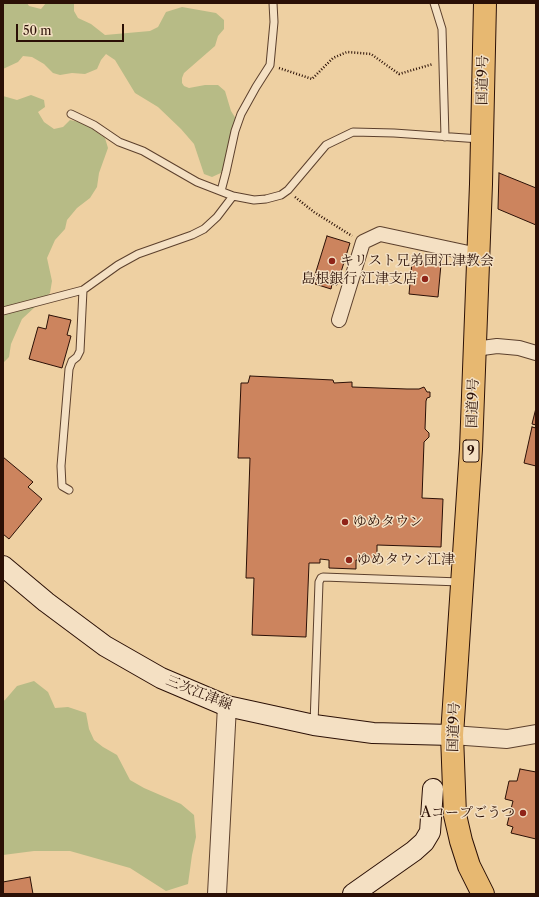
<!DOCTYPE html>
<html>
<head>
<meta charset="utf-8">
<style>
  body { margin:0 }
  #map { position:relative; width:539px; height:897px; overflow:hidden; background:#eed0a2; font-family:"Libre Caslon Text",serif }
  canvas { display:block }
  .frame { position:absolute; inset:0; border:4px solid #2b1006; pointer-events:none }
  .scale { position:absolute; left:16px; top:24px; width:108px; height:18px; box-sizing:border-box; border:2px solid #2b1006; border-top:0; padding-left:5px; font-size:12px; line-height:14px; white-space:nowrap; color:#2b1006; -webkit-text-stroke:3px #f4e0c3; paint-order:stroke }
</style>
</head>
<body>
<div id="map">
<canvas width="539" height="897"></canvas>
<div class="frame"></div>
<div class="scale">50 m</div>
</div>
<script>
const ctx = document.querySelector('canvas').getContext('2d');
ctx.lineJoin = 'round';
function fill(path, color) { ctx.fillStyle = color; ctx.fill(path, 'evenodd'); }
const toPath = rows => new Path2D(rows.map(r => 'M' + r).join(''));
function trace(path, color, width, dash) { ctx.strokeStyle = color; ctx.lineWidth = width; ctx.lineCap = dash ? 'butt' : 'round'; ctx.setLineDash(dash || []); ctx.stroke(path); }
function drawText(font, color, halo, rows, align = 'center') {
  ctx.font = font + ' "Libre Caslon Text","Noto Serif JP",serif'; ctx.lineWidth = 3; ctx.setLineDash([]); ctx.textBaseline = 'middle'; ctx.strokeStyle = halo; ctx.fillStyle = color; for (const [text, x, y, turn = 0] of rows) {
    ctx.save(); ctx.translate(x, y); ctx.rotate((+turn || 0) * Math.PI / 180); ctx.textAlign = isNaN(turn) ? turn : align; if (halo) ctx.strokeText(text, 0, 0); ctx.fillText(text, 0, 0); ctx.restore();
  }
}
fill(toPath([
  [3,3,27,3,29,6,41,9,46,3,74,3,74,11,78,18,91,24,105,35,150,31,158,27,166,12,182,7,216,13,224,20,224,29,218,36,215,46,184,73,182,78,182,83,184,86,189,88,205,85,218,85,225,91,231,111,236,119,223,172,212,177,204,174,194,144,181,129,158,107,135,93,115,60,106,54,101,60,97,69,85,74,72,73,60,75,53,73,44,64,32,57,23,56,18,62,3,69],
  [31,95,44,100,45,107,38,112,44,122,54,129,63,127,70,120,84,123,105,138,108,148,99,173,97,187,90,198,77,208,67,220,65,229,55,240,47,258,52,281,50,293,22,319,11,344,9,357,3,363,3,96,17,100],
  [34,681,48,692,55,708,68,707,86,713,89,729,94,740,103,747,117,755,130,780,144,788,181,804,194,815,196,837,192,855,188,884,166,891,130,868,70,851,34,851,3,855,3,701,5,700,17,686]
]), '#b7bb86');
const building = toPath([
  [499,173,536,188,536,225,498,209,499,173],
  [327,236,350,243,337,285,332,284,331,289,315,284,317,279,314,278,327,236],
  [412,262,441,264,438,297,409,294,412,262],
  [49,315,71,320,67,335,71,336,62,368,29,359,38,327,46,329,49,315],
  [250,376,333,380,334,383,352,382,352,387,407,389,419,389,424,387,427,392,430,392,430,397,427,398,426,401,425,429,429,433,429,437,424,442,422,498,443,499,441,547,377,545,377,561,356,560,356,569,329,568,329,560,320,559,320,563,309,563,306,637,252,635,254,578,246,578,250,458,238,458,241,383,248,383,250,376],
  [536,408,536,425,532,424,536,408],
  [532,427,536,428,536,466,524,463,532,427],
  [3,457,33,482,28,487,42,499,9,539,3,534,3,457],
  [520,769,536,772,536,839,511,833,513,827,507,825,513,801,505,799,509,781,517,781,520,769],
  [30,877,33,894,3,894,3,882,30,877]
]);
fill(building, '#cc845e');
trace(building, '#2b1006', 1);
const service = toPath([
  [434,3,442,29,445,137],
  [71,114,94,125,119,142,143,151,197,182,233,196,254,200,266,199,281,195,288,190,326,145,353,132,394,133,480,139],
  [221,191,226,172,235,131,241,114,256,87,270,65,274,22,273,3],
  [3,311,83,290,118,265,138,254,192,235,204,229,217,217,233,196],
  [69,490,62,486,61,466,69,369,72,361,77,357,80,351,83,290],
  [314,724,319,582,321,578,323,577,460,582]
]);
const minor = toPath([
  [339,320,363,242,380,234,478,255],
  [475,349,497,346,519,348,536,353]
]);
const tertiary = toPath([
  [452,735,507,739,536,734],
  [217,894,227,706]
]);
const secondary = toPath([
  [3,566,46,602,105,646,161,678,227,706,314,725,373,733,452,735],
  [353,894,414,851,424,842,430,832,433,789]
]);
const trunk = toPath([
  [483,894,469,866,461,841,455,815,452,735,471,449,481,184,485,3]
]);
trace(service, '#5c402d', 9);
trace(minor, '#5c402d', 16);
trace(tertiary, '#5c402d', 20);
trace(secondary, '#2b1006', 22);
trace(trunk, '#2b1006', 24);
trace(toPath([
  [279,68,312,79,333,58,347,52,371,54,399,74,433,64],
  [295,197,314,212,352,236]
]), '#2b1006', 2.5, [1, 2]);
trace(service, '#f4e0c3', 7);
trace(minor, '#f4e0c3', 14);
trace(tertiary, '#f4e0c3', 18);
trace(secondary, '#f4e0c3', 20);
trace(trunk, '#e7b871', 22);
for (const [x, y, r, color] of [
  [332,261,4,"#8f2418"],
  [425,279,4,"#8f2418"],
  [345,522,4,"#8f2418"],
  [349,560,4,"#8f2418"],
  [523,813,4,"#8f2418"]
]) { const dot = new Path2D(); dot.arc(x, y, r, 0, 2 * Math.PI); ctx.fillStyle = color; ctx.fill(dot); trace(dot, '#f4e0c3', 1.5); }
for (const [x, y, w] of [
  [471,451,16]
]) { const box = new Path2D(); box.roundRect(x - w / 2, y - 11, w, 22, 3); ctx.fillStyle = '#f4e0c3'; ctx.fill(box); trace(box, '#2b1006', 1); }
drawText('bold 13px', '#2b1006', null, [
  ["9",471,451]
]);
drawText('14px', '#2b1006', '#f4e0c3', [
  ["国道9号",483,80,-89],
  ["国道9号",473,403,-88],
  ["三次江津線",199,693,22],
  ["国道9号",454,727,-88]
]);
drawText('14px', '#2b1006', '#f4e0c3', [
  ["キリスト兄弟団江津教会",340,261],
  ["島根銀行 江津支店",417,279,"right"],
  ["ゆめタウン",353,522],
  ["ゆめタウン江津",357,560],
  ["Aコープごうつ",515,813,"right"]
], 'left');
</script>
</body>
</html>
